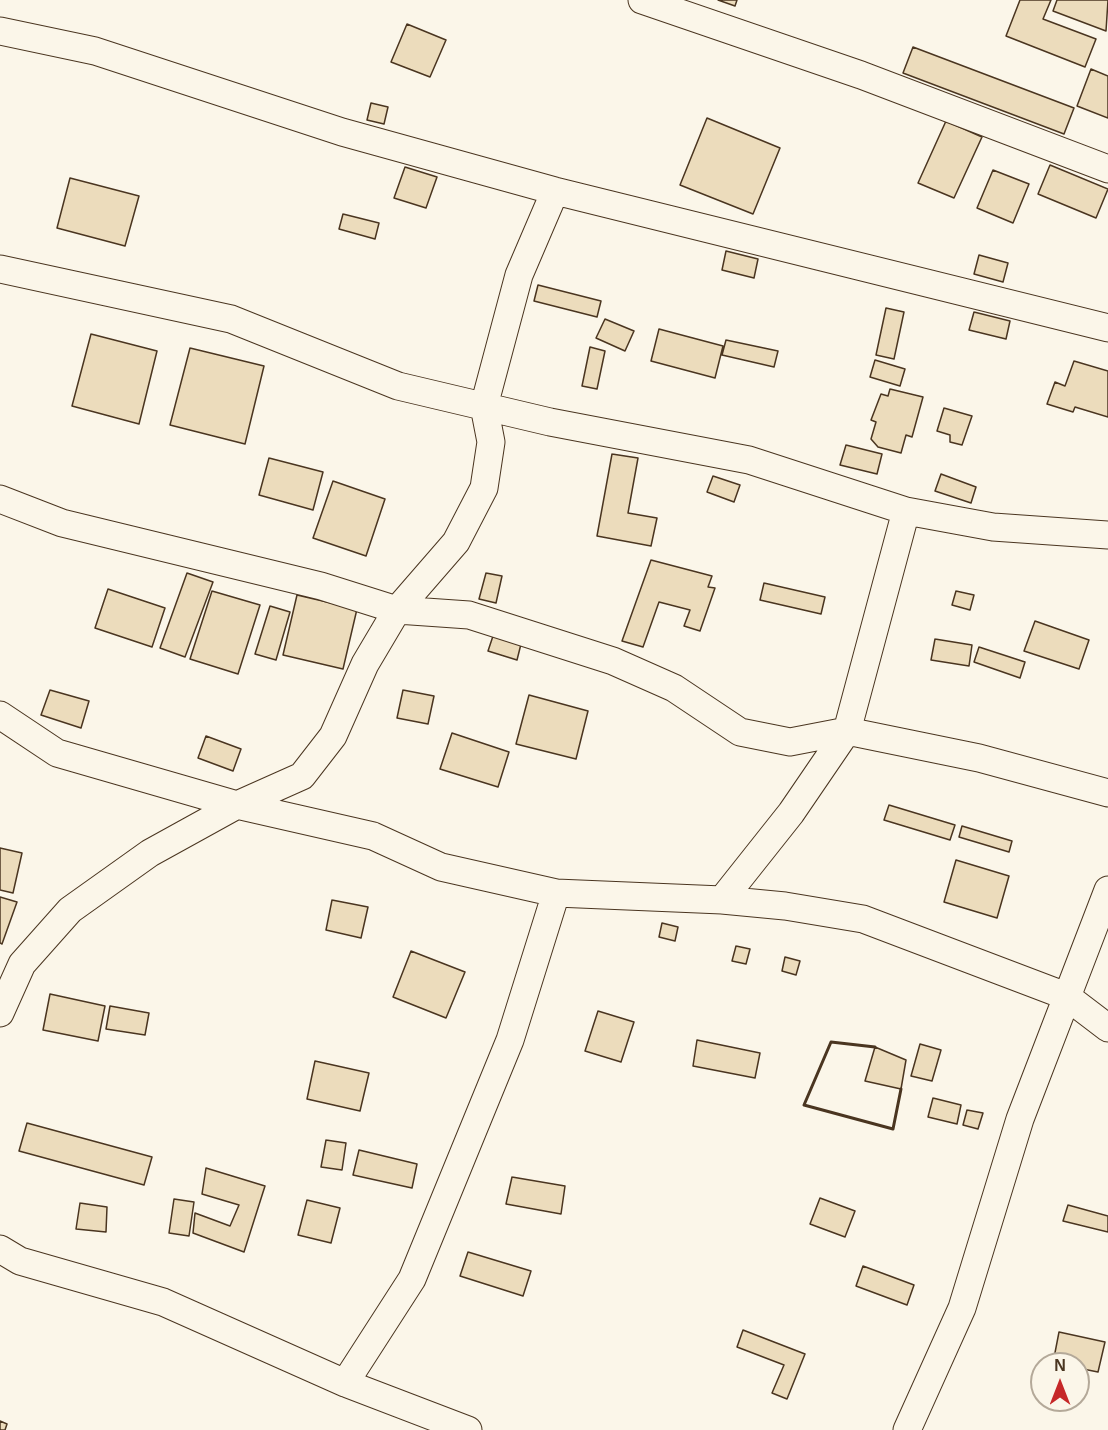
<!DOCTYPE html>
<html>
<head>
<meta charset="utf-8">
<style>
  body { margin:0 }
  #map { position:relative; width:1108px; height:1430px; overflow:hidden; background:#fbf6e9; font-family:Helvetica,sans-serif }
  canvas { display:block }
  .north { position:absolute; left:1030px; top:1352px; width:60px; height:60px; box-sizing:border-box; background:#fbf6e9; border:2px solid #b4a999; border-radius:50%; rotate:0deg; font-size:16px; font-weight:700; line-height:24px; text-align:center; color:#4a3520 }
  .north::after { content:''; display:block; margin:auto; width:21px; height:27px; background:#c62828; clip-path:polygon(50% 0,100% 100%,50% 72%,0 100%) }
</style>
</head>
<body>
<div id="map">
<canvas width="1108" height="1430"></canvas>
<div class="north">N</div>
</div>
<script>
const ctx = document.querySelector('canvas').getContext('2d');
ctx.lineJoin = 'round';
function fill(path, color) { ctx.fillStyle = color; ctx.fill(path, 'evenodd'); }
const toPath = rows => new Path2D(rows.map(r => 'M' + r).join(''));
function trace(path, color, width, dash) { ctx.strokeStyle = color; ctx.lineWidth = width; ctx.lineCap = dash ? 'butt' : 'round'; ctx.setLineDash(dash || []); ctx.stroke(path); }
const building = toPath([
  [718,0,737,0,735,6,718,0],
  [1020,0,1051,0,1043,19,1096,39,1085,67,1006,36,1020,0],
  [1057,0,1108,0,1106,31,1053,11,1057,0],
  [407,24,446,40,430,77,391,62,407,24],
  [913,47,1074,108,1064,134,903,73,913,47],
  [1091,69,1108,76,1108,118,1077,106,1091,69],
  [371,103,388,107,384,124,367,120,371,103],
  [707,118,780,148,753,214,680,185,707,118],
  [946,121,982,137,954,198,918,183,946,121],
  [1050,165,1108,189,1096,218,1038,194,1050,165],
  [405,167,437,177,426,208,394,198,405,167],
  [993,170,1029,184,1013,223,977,208,993,170],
  [70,178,139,196,125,246,57,228,70,178],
  [343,214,379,223,375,239,339,229,343,214],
  [726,251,758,259,754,278,722,270,726,251],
  [979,255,1008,263,1003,282,974,274,979,255],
  [538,285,601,301,597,317,534,301,538,285],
  [886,308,904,312,894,359,876,355,886,308],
  [974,312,1010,321,1006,339,969,330,974,312],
  [605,319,634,331,625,351,596,338,605,319],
  [659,329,723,346,715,378,651,361,659,329],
  [91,334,157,351,139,424,72,406,91,334],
  [726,340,778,351,774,367,722,355,726,340],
  [590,347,605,351,597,389,582,386,590,347],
  [190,348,264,366,245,444,170,425,190,348],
  [875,360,905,369,900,386,870,377,875,360],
  [1074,361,1108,371,1108,417,1075,407,1073,412,1047,404,1055,382,1065,386,1074,361],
  [890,389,923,397,912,437,906,435,901,453,878,447,871,439,876,422,871,420,881,394,888,396,890,389],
  [944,408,972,416,962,445,950,442,950,435,937,431,944,408],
  [846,445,882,454,877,474,840,465,846,445],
  [612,454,638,458,628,513,657,518,651,546,597,536,612,454],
  [269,458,323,472,313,510,259,495,269,458],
  [941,474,976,487,971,503,935,491,941,474],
  [713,476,740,485,734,502,707,492,713,476],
  [333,481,385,499,366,556,313,538,333,481],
  [651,560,712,576,708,587,715,588,700,631,684,626,690,610,659,602,643,647,622,641,651,560],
  [187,573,213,582,185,657,160,648,187,573],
  [486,573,502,576,496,603,479,599,486,573],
  [764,583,825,597,821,614,760,600,764,583],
  [108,589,165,608,152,647,95,628,108,589],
  [212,591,260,605,238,674,190,659,212,591],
  [956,591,974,595,970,610,952,605,956,591],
  [297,595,357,609,343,669,283,655,297,595],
  [270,606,290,612,276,660,255,654,270,606],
  [1035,621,1089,640,1079,669,1024,651,1035,621],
  [493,636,521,644,517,660,488,651,493,636],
  [935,639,972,645,969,666,931,660,935,639],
  [979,647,1025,662,1020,678,974,662,979,647],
  [50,690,89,701,81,728,41,715,50,690],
  [403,690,434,696,428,724,397,718,403,690],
  [529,695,588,711,576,759,516,744,529,695],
  [452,733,509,752,498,787,440,769,452,733],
  [206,736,241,749,233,771,198,758,206,736],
  [889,805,955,825,950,840,884,820,889,805],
  [962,826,1012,841,1009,852,959,837,962,826],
  [0,848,22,853,13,893,0,890,0,848],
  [956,860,1009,876,997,918,944,902,956,860],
  [0,897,17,902,2,944,0,943,0,897],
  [332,900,368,907,361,938,326,930,332,900],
  [662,923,678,927,675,941,659,937,662,923],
  [736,946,750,949,746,964,732,961,736,946],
  [411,951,465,972,446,1018,393,997,411,951],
  [785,957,800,961,796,975,782,971,785,957],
  [50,994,105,1006,98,1041,43,1030,50,994],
  [110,1006,149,1013,145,1035,106,1029,110,1006],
  [598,1011,634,1022,621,1062,585,1051,598,1011],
  [697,1040,760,1053,755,1078,693,1066,697,1040],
  [920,1044,941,1050,932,1081,911,1076,920,1044],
  [875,1047,906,1060,901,1089,865,1081,875,1047],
  [315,1061,369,1073,360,1111,307,1099,315,1061],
  [933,1098,961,1105,957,1124,928,1117,933,1098],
  [967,1110,983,1113,978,1129,963,1125,967,1110],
  [27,1123,152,1157,144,1185,19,1151,27,1123],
  [326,1140,346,1143,342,1170,321,1167,326,1140],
  [359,1150,417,1164,412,1188,353,1175,359,1150],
  [206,1168,265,1186,244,1252,193,1233,195,1213,230,1226,239,1205,202,1194,206,1168],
  [512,1177,565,1186,561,1214,506,1204,512,1177],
  [820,1198,855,1211,845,1237,810,1224,820,1198],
  [174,1199,194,1202,189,1236,169,1233,174,1199],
  [307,1200,340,1208,331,1243,298,1235,307,1200],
  [80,1203,107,1207,106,1232,76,1229,80,1203],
  [1068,1205,1108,1216,1108,1232,1063,1221,1068,1205],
  [468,1252,531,1271,523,1296,460,1276,468,1252],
  [863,1266,914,1285,907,1305,856,1286,863,1266],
  [743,1330,805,1354,787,1399,772,1393,784,1365,737,1347,743,1330],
  [1059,1332,1105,1342,1098,1372,1078,1368,1078,1364,1053,1363,1059,1332],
  [0,1421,7,1424,5,1430,0,1430,0,1421]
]);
fill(building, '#ecdcbc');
trace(building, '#4a3520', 1.5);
const street = toPath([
  [642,0,861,75,1108,169],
  [0,31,95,51,342,132,555,191,1108,328],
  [0,269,231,319,398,386,550,422,749,460,906,511,993,527,1108,535],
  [0,499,62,523,321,586,397,610,469,615,613,661,674,688,740,732,790,742,847,731,979,758,1108,793],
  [0,715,57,753,237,805,373,836,441,867,556,893,722,900,785,906,863,919,1066,996,1108,1028],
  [722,900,791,813,847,731,906,511],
  [0,1013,22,964,70,910,150,853,237,805,302,776,333,736,365,664,397,610,456,542,484,488,491,442,484,406,519,275,555,191],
  [0,1249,20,1261,163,1302,345,1383,468,1430],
  [345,1383,412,1279,510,1040,556,893],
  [907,1430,962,1308,1020,1119,1108,890]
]);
trace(street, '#4a3520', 29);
trace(street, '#fbf6e9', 27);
trace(toPath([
  [875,1047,831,1042,804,1105,893,1129,901,1089]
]), '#4a3520', 3);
</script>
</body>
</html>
